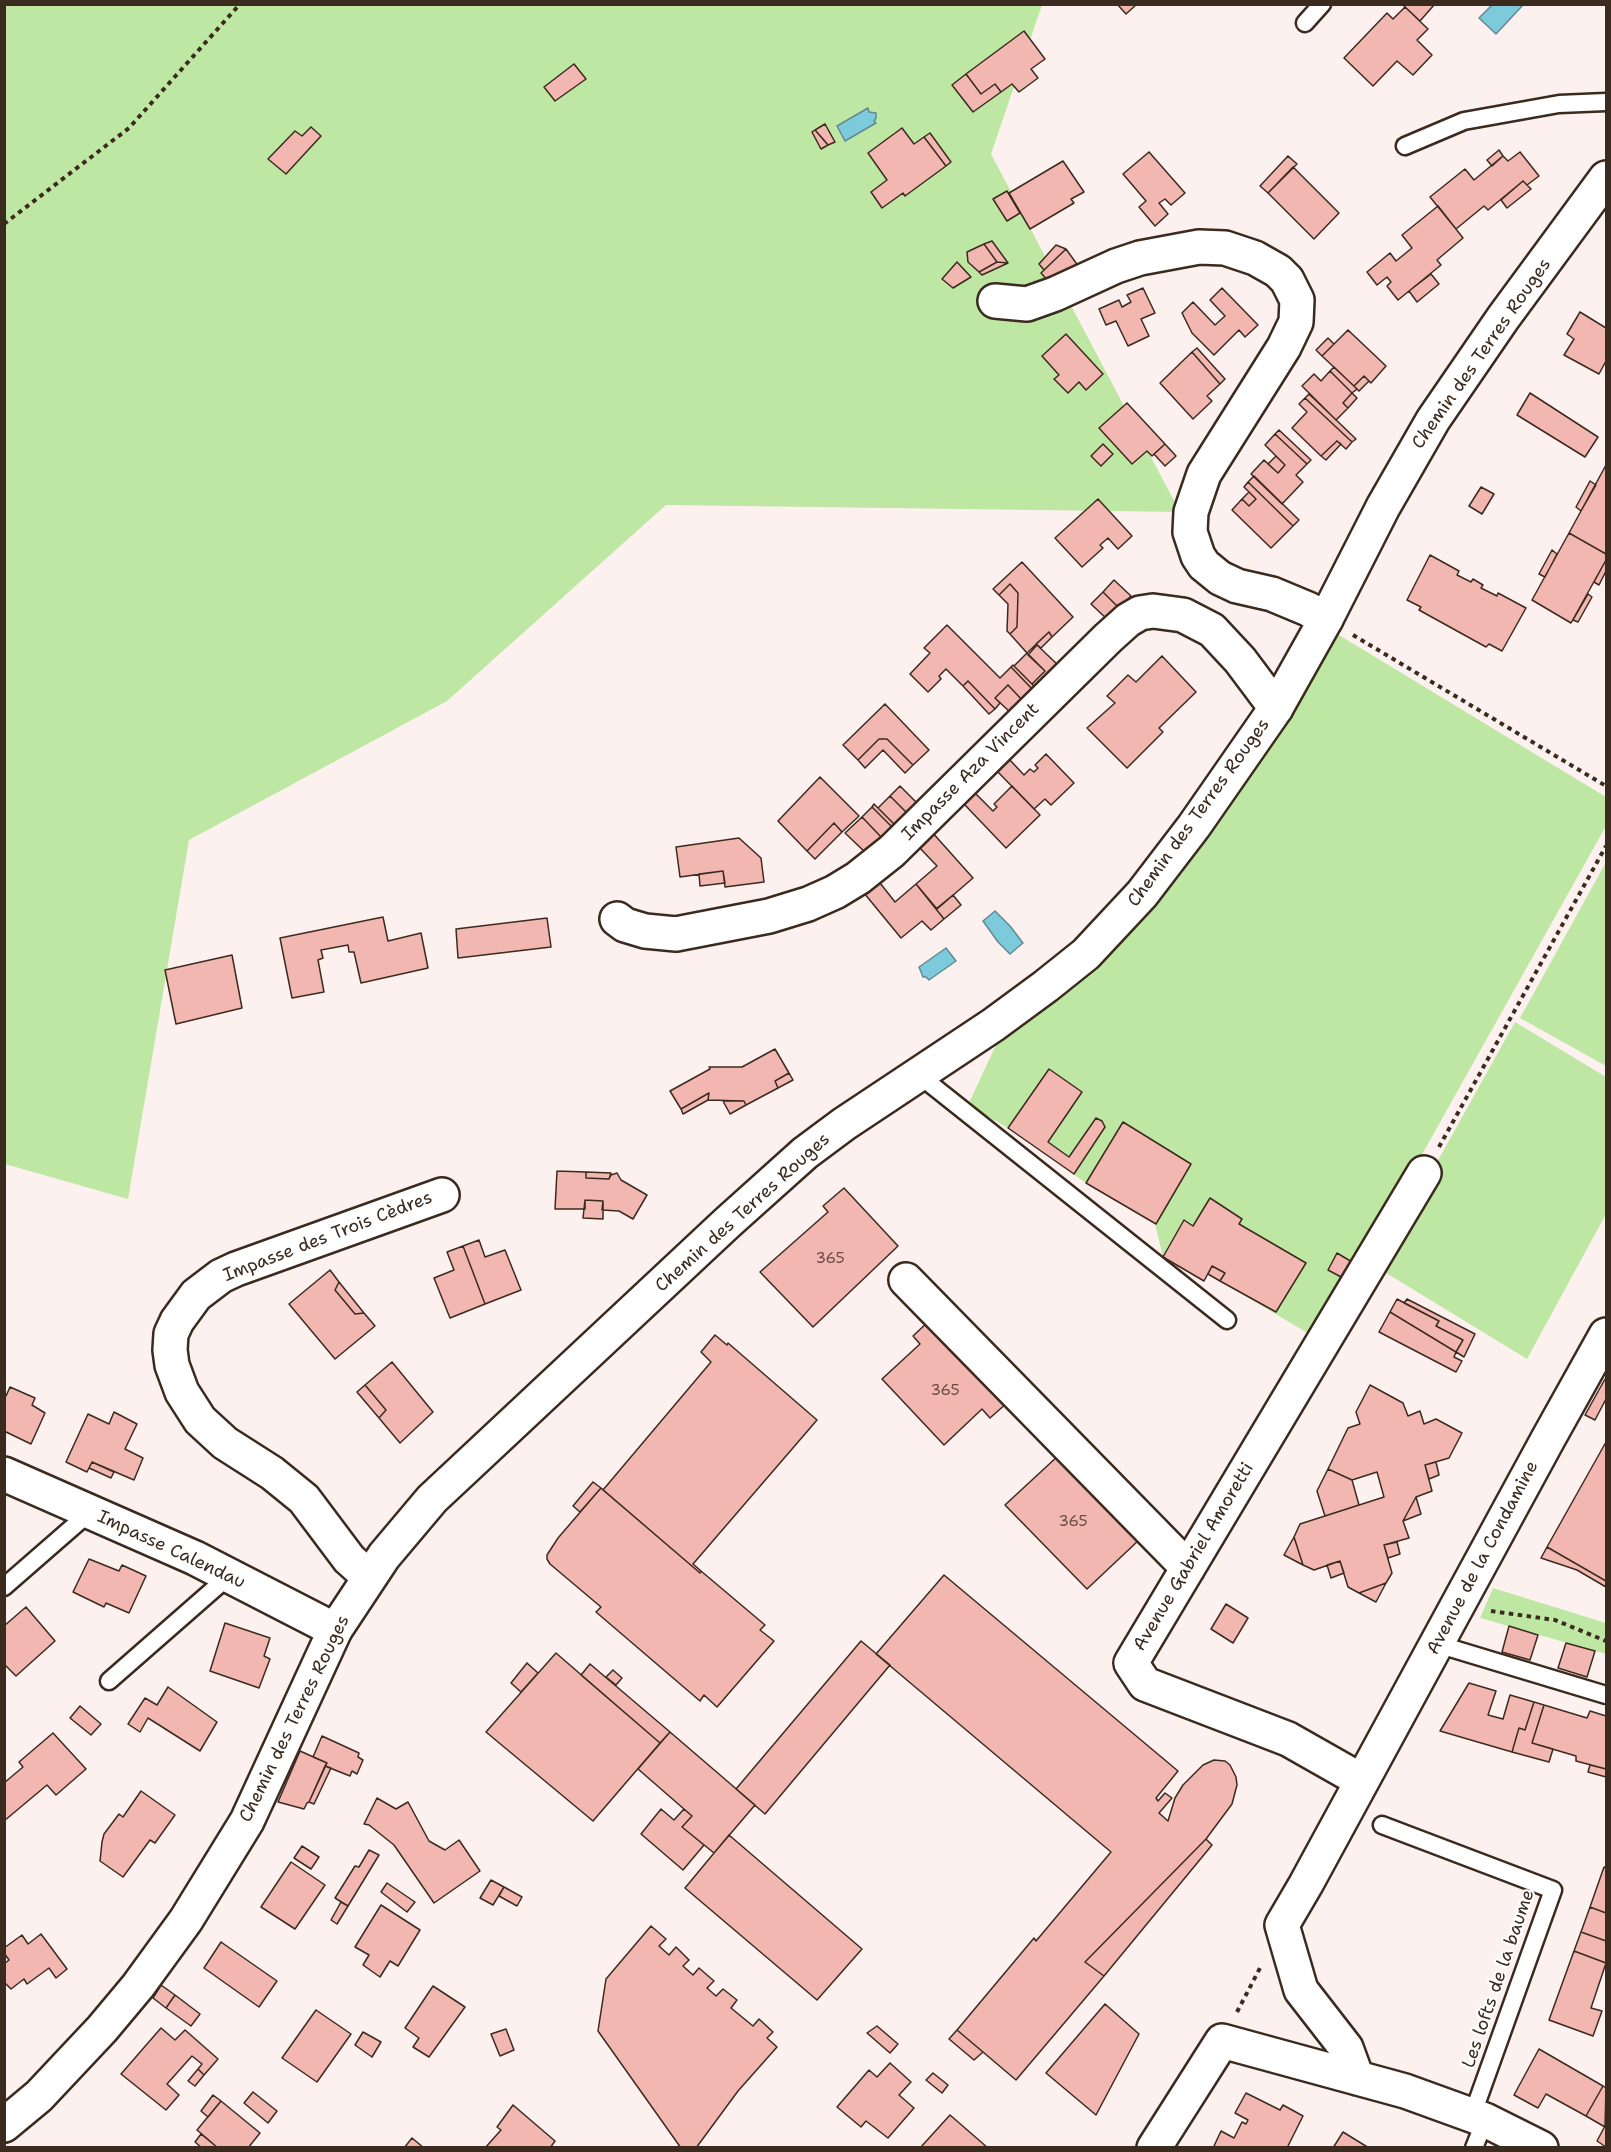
<!DOCTYPE html>
<html>
<head>
<meta charset="utf-8">
<style>
  body { margin:0 }
  #map { position:relative; width:1611px; height:2152px; overflow:hidden; background:#fdf1f0; font-family:"Shantell Sans",sans-serif }
  canvas { display:block }
  .frame { position:absolute; inset:0; border:6px solid #3b2a1e; pointer-events:none }
</style>
</head>
<body>
<div id="map">
<canvas width="1611" height="2152"></canvas>
<div class="frame"></div>
</div>
<script>
const ctx = document.querySelector('canvas').getContext('2d');
ctx.lineJoin = 'round';
function fill(path, color) { ctx.fillStyle = color; ctx.fill(path, 'evenodd'); }
const toPath = rows => new Path2D(rows.map(r => 'M' + r).join(''));
function trace(path, color, width, dash) { ctx.strokeStyle = color; ctx.lineWidth = width; ctx.lineCap = dash ? 'butt' : 'round'; ctx.setLineDash(dash || []); ctx.stroke(path); }
function drawText(font, color, halo, rows, align = 'center') {
  ctx.font = font + ' "Shantell Sans",sans-serif'; ctx.lineWidth = 4.5; ctx.setLineDash([]); ctx.textBaseline = 'middle'; ctx.strokeStyle = halo; ctx.fillStyle = color; for (const [text, x, y, turn = 0] of rows) {
    ctx.save(); ctx.translate(x, y); ctx.rotate((+turn || 0) * Math.PI / 180); ctx.textAlign = isNaN(turn) ? turn : align; if (halo) ctx.strokeText(text, 0, 0); ctx.fillText(text, 0, 0); ctx.restore();
  }
}
fill(toPath([
  [4,5,1042,5,991,154,1180,512,666,505,447,701,189,840,128,1199,5,1164],
  [1334,632,1606,797,1606,826,1373,1242,1316,1338,1208,1274,1204,1281,1163,1257,1155,1224,1086,1183,1008,1128,968,1105,1001,1034,1113,951,1268,747],
  [1606,862,1606,1066,1520,1018],
  [1515,1022,1606,1077,1606,1214,1527,1359,1378,1268],
  [1493,1588,1606,1623,1606,1654,1480,1618]
]), '#bee7a3');
const water = toPath([
  [1492,5,1492,4,1523,5,1496,34,1479,18,1492,5],
  [868,108,869,112,876,113,876,118,874,121,876,123,845,141,837,126,868,108],
  [995,911,1010,926,1023,943,1010,954,998,942,983,921,995,911],
  [946,948,956,961,929,980,926,977,923,977,919,967,946,948]
]);
fill(water, '#7dcadc');
trace(water, '#638a90', 1.5);
const building = toPath([
  [1117,4,1137,4,1126,14,1117,4],
  [1433,4,1434,5,1420,21,1403,5,1433,4],
  [1405,7,1428,29,1417,40,1432,55,1413,75,1397,61,1373,86,1344,58,1387,13,1393,19,1405,7],
  [1024,31,1045,59,1031,69,1038,78,1019,92,1012,84,1001,92,995,84,981,94,966,74,1024,31],
  [574,64,586,79,555,101,544,87,574,64],
  [966,74,981,94,995,84,1001,92,973,112,952,85,966,74],
  [825,124,835,142,828,145,815,130,825,124],
  [311,127,321,136,286,174,268,159,295,131,302,136,311,127],
  [902,128,914,144,924,137,946,166,905,196,903,193,882,208,871,192,887,180,868,153,902,128],
  [815,130,823,139,828,145,821,149,812,132,815,130],
  [930,133,951,162,946,166,924,137,930,133],
  [1499,150,1503,156,1492,166,1487,160,1499,150],
  [1149,152,1185,193,1171,205,1165,199,1159,203,1168,214,1155,226,1139,207,1146,201,1123,174,1149,152],
  [1520,152,1539,176,1527,185,1523,181,1488,210,1484,206,1456,229,1430,197,1465,169,1474,180,1503,156,1508,161,1520,152],
  [1288,156,1297,164,1268,193,1260,186,1288,156],
  [1063,161,1084,192,1071,199,1074,203,1030,229,1009,193,1063,161],
  [1293,167,1339,213,1314,239,1268,193,1293,167],
  [1523,181,1531,189,1507,208,1501,200,1523,181],
  [1007,191,1020,213,1007,221,993,199,1007,191],
  [1438,206,1463,238,1437,260,1441,265,1398,300,1387,286,1391,282,1387,277,1377,285,1367,272,1390,253,1396,261,1412,248,1402,235,1438,206],
  [992,241,1008,263,997,262,984,244,992,241],
  [984,244,997,262,979,272,968,262,967,252,984,244],
  [1056,245,1066,249,1044,270,1039,264,1056,245],
  [1066,249,1079,267,1050,283,1041,273,1066,249],
  [957,262,971,277,953,288,942,279,957,262],
  [997,262,1008,263,982,275,979,272,997,262],
  [1431,274,1439,284,1417,302,1409,291,1431,274],
  [1143,288,1155,313,1141,319,1149,336,1128,346,1116,321,1106,325,1099,309,1119,300,1122,307,1131,302,1127,295,1143,288],
  [1222,288,1258,325,1245,337,1239,330,1214,355,1192,333,1182,313,1193,302,1215,325,1225,316,1210,300,1222,288],
  [1580,312,1606,328,1606,361,1599,374,1564,355,1574,339,1567,334,1580,312],
  [1348,330,1386,366,1371,383,1364,376,1354,386,1322,356,1348,330],
  [1066,334,1103,374,1086,390,1079,382,1068,393,1054,379,1059,375,1042,356,1066,334],
  [1328,338,1334,344,1322,356,1316,350,1328,338],
  [1197,348,1225,379,1220,384,1192,352,1197,348],
  [1192,352,1220,384,1207,396,1212,401,1193,419,1160,383,1192,352],
  [1334,367,1357,389,1352,393,1330,371,1334,367],
  [1330,371,1352,393,1343,403,1348,408,1336,420,1302,386,1314,374,1321,381,1330,371],
  [1364,376,1369,381,1359,391,1354,386,1364,376],
  [1352,393,1357,398,1348,408,1343,403,1352,393],
  [1530,393,1598,437,1585,457,1517,415,1530,393],
  [1309,394,1356,439,1352,442,1305,398,1309,394],
  [1305,398,1352,442,1346,449,1337,441,1321,456,1292,428,1307,412,1299,404,1305,398],
  [1127,403,1165,444,1152,456,1147,451,1132,464,1099,428,1127,403],
  [1279,430,1311,460,1307,464,1275,434,1279,430],
  [1275,434,1307,464,1296,475,1303,482,1282,504,1251,474,1264,460,1278,473,1285,465,1265,445,1275,434],
  [1337,441,1341,444,1326,460,1321,456,1337,441],
  [1103,444,1113,454,1101,466,1091,456,1103,444],
  [1165,444,1176,456,1165,466,1154,454,1165,444],
  [1276,456,1285,465,1278,473,1268,464,1276,456],
  [1606,465,1606,554,1569,533,1606,465],
  [1254,476,1299,520,1293,526,1248,482,1254,476],
  [1590,481,1596,485,1581,511,1576,507,1590,481],
  [1248,482,1293,526,1271,548,1232,510,1242,499,1249,506,1256,499,1244,487,1248,482],
  [1481,487,1494,494,1482,514,1469,506,1481,487],
  [1249,492,1256,499,1249,506,1242,499,1249,492],
  [1098,499,1132,536,1118,549,1108,538,1100,545,1103,548,1082,567,1055,538,1098,499],
  [1569,533,1606,554,1606,560,1571,623,1532,600,1569,533],
  [1552,550,1557,554,1545,577,1539,574,1552,550],
  [1430,555,1459,571,1457,575,1471,582,1473,579,1483,585,1481,588,1497,596,1498,593,1526,608,1502,651,1489,644,1486,647,1419,610,1421,607,1407,600,1430,555],
  [1606,560,1606,571,1599,585,1594,582,1606,560],
  [1022,562,1073,617,1052,637,1049,632,1027,653,1010,634,1017,627,1018,593,1010,584,999,595,993,589,1022,562],
  [1114,580,1131,596,1119,608,1103,592,1114,580],
  [1010,584,1018,593,1017,627,1010,634,1007,631,1008,604,999,595,1010,584],
  [1103,592,1119,608,1108,620,1091,604,1103,592],
  [1588,594,1592,597,1578,622,1573,620,1588,594],
  [947,625,1000,678,1011,667,1034,691,1024,702,1008,685,995,698,1000,703,995,709,968,681,963,686,946,669,939,676,941,679,928,692,910,674,930,653,924,648,947,625],
  [1049,632,1052,637,1041,648,1036,644,1049,632],
  [1037,645,1059,666,1037,689,1032,684,1045,671,1028,655,1037,645],
  [1027,653,1045,671,1032,684,1014,666,1027,653],
  [1162,656,1196,692,1159,728,1163,732,1127,768,1087,728,1115,703,1107,696,1128,675,1136,682,1162,656],
  [1013,665,1037,689,1034,691,1011,667,1013,665],
  [968,681,995,709,989,714,963,686,968,681],
  [1008,685,1024,702,1012,714,995,698,1008,685],
  [885,704,929,750,913,765,887,739,879,739,858,760,843,745,885,704],
  [879,739,887,739,913,765,905,773,883,750,865,768,858,760,879,739],
  [1046,754,1074,783,1051,805,1045,799,1034,809,997,771,1009,759,1024,775,1030,769,1034,772,1038,768,1035,765,1046,754],
  [820,777,859,816,842,832,834,823,807,851,778,821,820,777],
  [900,786,918,804,908,814,890,796,900,786],
  [1012,786,1040,815,1006,848,964,804,975,793,993,811,997,807,994,804,1012,786],
  [890,796,908,814,896,826,878,808,890,796],
  [874,804,896,826,893,828,872,807,874,804],
  [872,807,893,828,883,839,862,817,872,807],
  [862,817,883,839,867,854,845,833,862,817],
  [834,823,842,832,815,859,807,851,834,823],
  [931,831,973,878,937,909,916,884,937,866,917,845,931,831],
  [739,838,761,858,764,882,725,887,723,871,680,877,676,847,739,838],
  [723,871,725,883,700,886,699,874,723,871],
  [880,883,895,902,916,884,944,919,931,930,922,921,901,938,864,893,880,883],
  [953,895,961,905,944,919,936,909,953,895],
  [383,917,388,941,421,933,428,968,361,983,354,952,349,952,348,945,321,950,323,958,318,960,324,992,292,998,280,938,383,917],
  [547,918,551,947,458,958,456,929,547,918],
  [232,955,242,1008,176,1024,165,970,232,955],
  [775,1049,789,1073,775,1081,778,1088,746,1105,744,1101,708,1100,709,1093,681,1109,670,1091,710,1069,709,1067,742,1067,775,1049],
  [1049,1069,1082,1092,1048,1142,1069,1157,1096,1118,1102,1121,1105,1127,1074,1174,1008,1128,1049,1069],
  [789,1073,793,1080,778,1088,775,1081,789,1073],
  [709,1093,708,1100,683,1114,681,1109,709,1093],
  [723,1101,744,1101,746,1105,730,1114,723,1101],
  [1123,1122,1191,1164,1156,1224,1086,1183,1123,1122],
  [557,1171,586,1172,586,1178,609,1179,611,1175,617,1173,621,1180,647,1195,633,1219,619,1211,602,1210,603,1201,585,1200,585,1209,555,1209,557,1171],
  [586,1172,611,1173,609,1179,586,1178,586,1172],
  [844,1188,898,1246,813,1327,760,1272,828,1212,823,1206,844,1188],
  [1210,1198,1242,1219,1239,1224,1306,1263,1276,1312,1220,1281,1225,1273,1212,1266,1204,1281,1163,1257,1184,1220,1193,1226,1210,1198],
  [585,1200,603,1201,603,1219,583,1218,585,1200],
  [479,1240,485,1257,505,1250,521,1290,485,1304,463,1246,479,1240],
  [463,1246,485,1304,450,1318,434,1278,454,1270,447,1252,463,1246],
  [1337,1253,1352,1262,1343,1278,1328,1270,1337,1253],
  [1212,1266,1225,1273,1220,1281,1208,1274,1212,1266],
  [330,1270,339,1282,335,1290,355,1314,364,1313,375,1326,335,1359,289,1304,330,1270],
  [339,1282,364,1313,355,1314,335,1290,339,1282],
  [1397,1299,1439,1321,1436,1326,1463,1340,1456,1352,1390,1312,1397,1299],
  [1407,1299,1475,1334,1464,1357,1456,1352,1463,1340,1436,1326,1439,1321,1404,1303,1407,1299],
  [1390,1312,1456,1352,1454,1357,1462,1361,1456,1372,1379,1332,1390,1312],
  [930,1320,1008,1402,990,1418,982,1409,944,1445,882,1379,920,1344,913,1336,930,1320],
  [715,1335,727,1345,728,1343,817,1420,693,1564,701,1571,700,1573,603,1490,711,1362,701,1352,715,1335],
  [392,1362,433,1412,400,1443,379,1418,386,1410,365,1385,392,1362],
  [1605,1379,1606,1380,1606,1399,1595,1420,1585,1415,1605,1379],
  [365,1385,386,1410,379,1418,357,1392,365,1385],
  [1370,1385,1403,1403,1408,1416,1420,1411,1424,1424,1436,1419,1462,1433,1449,1458,1425,1465,1432,1491,1416,1497,1403,1521,1409,1538,1384,1545,1392,1573,1386,1583,1359,1593,1348,1587,1340,1561,1314,1570,1303,1565,1294,1537,1300,1524,1384,1497,1377,1472,1352,1480,1328,1469,1348,1428,1360,1424,1356,1412,1370,1385],
  [10,1387,35,1398,32,1405,45,1413,31,1444,4,1431,4,1395,6,1396,10,1387],
  [114,1412,137,1424,125,1449,143,1458,134,1480,92,1462,87,1472,66,1462,88,1414,109,1424,114,1412],
  [1606,1442,1606,1581,1547,1547,1606,1442],
  [1059,1455,1140,1539,1087,1589,1005,1505,1059,1455],
  [92,1462,114,1472,111,1478,89,1468,92,1462],
  [1436,1462,1439,1475,1429,1479,1425,1465,1436,1462],
  [1328,1469,1352,1480,1359,1505,1325,1516,1317,1491,1328,1469],
  [593,1482,601,1488,580,1512,573,1506,593,1482],
  [601,1488,700,1573,701,1571,765,1625,760,1630,774,1641,717,1707,704,1695,700,1701,596,1612,601,1607,550,1564,547,1559,547,1555,558,1538,601,1488],
  [1416,1497,1421,1514,1403,1521,1416,1497],
  [1294,1537,1303,1565,1284,1555,1294,1537],
  [1397,1542,1400,1554,1388,1558,1384,1545,1397,1542],
  [1547,1547,1606,1581,1606,1587,1577,1570,1541,1558,1547,1547],
  [89,1559,119,1571,122,1565,146,1576,129,1613,106,1603,104,1607,73,1592,89,1559],
  [1340,1561,1344,1573,1331,1578,1327,1565,1340,1561],
  [944,1575,1178,1771,1156,1798,1158,1801,1165,1793,1172,1798,1159,1813,1168,1821,1175,1798,1183,1785,1203,1765,1214,1760,1225,1761,1230,1765,1236,1777,1237,1785,1232,1804,1206,1839,1085,1962,1104,1976,1016,2080,957,2030,1034,1938,1036,1941,1111,1852,876,1654,944,1575],
  [1386,1583,1376,1602,1359,1593,1386,1583],
  [1226,1604,1248,1618,1233,1643,1211,1629,1226,1604],
  [26,1607,55,1641,16,1676,4,1664,4,1626,26,1607],
  [225,1623,270,1638,264,1656,270,1659,259,1688,210,1671,225,1623],
  [1509,1626,1538,1635,1530,1660,1502,1652,1509,1626],
  [861,1641,890,1665,765,1814,736,1789,861,1641],
  [1566,1643,1595,1651,1587,1677,1558,1668,1566,1643],
  [556,1653,660,1743,593,1821,486,1732,556,1653],
  [527,1663,538,1673,521,1692,511,1683,527,1663],
  [590,1664,670,1732,660,1743,581,1675,590,1664],
  [613,1670,622,1678,616,1685,606,1677,613,1670],
  [1469,1683,1496,1691,1488,1715,1503,1719,1510,1695,1534,1702,1525,1730,1519,1728,1512,1752,1440,1731,1469,1683],
  [168,1687,217,1722,200,1751,148,1718,140,1732,128,1724,145,1698,157,1705,168,1687],
  [1534,1702,1544,1705,1532,1743,1553,1749,1549,1762,1512,1752,1519,1728,1525,1730,1534,1702],
  [1544,1705,1587,1718,1590,1711,1606,1716,1606,1769,1576,1761,1576,1756,1532,1743,1544,1705],
  [80,1706,101,1724,91,1735,70,1718,80,1706],
  [670,1732,755,1805,714,1853,682,1827,692,1816,638,1769,670,1732],
  [53,1733,86,1769,56,1795,47,1785,4,1821,4,1783,23,1767,19,1762,53,1733],
  [322,1736,359,1753,358,1757,363,1760,357,1774,352,1771,350,1776,325,1766,327,1763,313,1757,322,1736],
  [300,1751,327,1763,309,1802,307,1803,304,1809,278,1802,300,1751],
  [1590,1765,1606,1769,1606,1777,1588,1772,1590,1765],
  [325,1766,331,1768,314,1804,309,1802,325,1766],
  [141,1791,175,1815,155,1843,150,1840,123,1877,100,1861,102,1842,104,1834,119,1814,123,1817,141,1791],
  [377,1798,396,1809,408,1802,429,1841,445,1850,459,1840,480,1871,434,1903,394,1845,369,1825,364,1824,377,1798],
  [661,1809,674,1820,684,1809,692,1816,682,1827,704,1845,683,1870,641,1834,661,1809],
  [729,1835,862,1949,817,2000,685,1888,729,1835],
  [1206,1839,1212,1845,1104,1976,1085,1962,1206,1839],
  [302,1846,319,1857,311,1869,294,1858,302,1846],
  [369,1850,379,1855,348,1906,335,1898,355,1866,359,1867,369,1850],
  [291,1862,325,1885,295,1929,261,1907,291,1862],
  [1604,1867,1606,1868,1606,1913,1590,1907,1604,1867],
  [491,1880,504,1887,493,1905,480,1898,491,1880],
  [387,1883,415,1902,407,1912,381,1892,387,1883],
  [504,1887,522,1897,517,1906,499,1896,504,1887],
  [341,1902,348,1906,337,1924,331,1920,341,1902],
  [381,1905,420,1930,398,1966,390,1961,380,1977,363,1965,369,1955,355,1947,381,1905],
  [1590,1907,1606,1913,1606,1941,1581,1932,1590,1907],
  [651,1926,666,1939,659,1946,669,1955,676,1947,689,1960,683,1966,693,1975,699,1968,714,1981,707,1988,716,1996,723,1989,737,2000,731,2008,753,2026,759,2019,773,2032,767,2038,777,2047,738,2091,696,2148,681,2148,598,2031,606,1979,651,1926],
  [1581,1932,1606,1941,1606,1963,1574,1951,1581,1932],
  [41,1934,67,1969,56,1978,49,1968,27,1984,24,1979,11,1989,4,1982,4,1964,9,1960,4,1953,4,1948,22,1935,28,1944,41,1934],
  [221,1942,277,1981,259,2007,204,1968,221,1942],
  [1574,1951,1606,1963,1591,2008,1602,2011,1593,2036,1549,2020,1574,1951],
  [161,1985,175,1995,166,2008,153,1998,161,1985],
  [433,1986,465,2007,429,2057,413,2047,419,2038,405,2028,433,1986],
  [175,1995,200,2014,191,2026,166,2008,175,1995],
  [1105,2004,1139,2034,1096,2115,1046,2073,1105,2004],
  [316,2010,351,2034,317,2082,282,2058,316,2010],
  [877,2026,898,2044,890,2053,867,2033,877,2026],
  [161,2028,175,2040,185,2030,218,2059,204,2075,198,2069,202,2064,192,2056,167,2084,179,2095,166,2110,121,2074,161,2028],
  [506,2029,514,2050,500,2056,491,2034,506,2029],
  [957,2030,983,2052,974,2060,949,2039,957,2030],
  [363,2032,381,2042,372,2057,355,2045,363,2032],
  [1539,2049,1603,2086,1586,2116,1546,2094,1538,2108,1514,2095,1539,2049],
  [890,2063,911,2082,899,2095,914,2108,888,2138,866,2121,861,2127,837,2107,869,2070,877,2077,890,2063],
  [198,2069,204,2075,195,2086,188,2081,198,2069],
  [933,2073,948,2085,942,2093,926,2080,933,2073],
  [1603,2086,1606,2088,1605,2127,1586,2116,1603,2086],
  [253,2092,277,2111,268,2123,244,2103,253,2092],
  [1246,2093,1280,2110,1283,2105,1303,2116,1287,2148,1218,2148,1214,2146,1221,2131,1234,2138,1242,2122,1246,2124,1248,2120,1235,2113,1246,2093],
  [213,2095,221,2101,208,2117,201,2111,213,2095],
  [221,2101,260,2133,248,2148,218,2148,197,2130,221,2101],
  [513,2105,555,2141,550,2148,485,2148,501,2130,497,2127,513,2105],
  [950,2115,988,2148,920,2148,950,2115],
  [1606,2124,1606,2147,1597,2141,1606,2124],
  [1343,2132,1369,2148,1333,2148,1343,2132],
  [201,2134,218,2148,202,2148,195,2142,201,2134],
  [412,2138,424,2148,404,2148,412,2138]
]);
fill(building, '#f3b7b2');
trace(building, '#3b2a1e', 1.5);
const service = toPath([
  [1305,23,1322,4],
  [1405,146,1464,121,1559,104,1606,102],
  [919,1075,1227,1320],
  [4,1587,90,1512],
  [1437,1644,1606,1695],
  [109,1681,230,1575],
  [1382,1825,1553,1890,1472,2116],
  [1474,2148,1485,2120]
]);
const minor = toPath([
  [995,301,1027,304,1055,294,1116,266,1140,258,1199,247,1225,248,1255,258,1278,271,1287,280,1297,300,1296,322,1284,347,1204,474,1191,512,1190,532,1198,556,1204,565,1220,578,1237,586,1272,594,1308,609,1326,619],
  [617,919,625,925,645,931,676,934,769,916,808,904,835,892,858,878,892,851,1108,638,1128,620,1140,613,1153,611,1183,615,1212,630,1240,660,1276,708],
  [906,1280,1188,1568],
  [4,1474,195,1558,335,1630],
  [369,1577,349,1559,304,1499,272,1473,225,1443,200,1420,182,1392,172,1365,170,1350,171,1334,177,1321,196,1295,221,1276,236,1269,442,1195],
  [1362,1781,1288,1739,1145,1684,1131,1663,1424,1173],
  [1357,2078,1346,2048,1301,1990,1282,1925,1306,1884,1548,1439,1606,1335],
  [1154,2148,1222,2041,1405,2091,1485,2120,1541,2148]
]);
const secondary = toPath([
  [4,2125,39,2096,102,2029,138,1986,186,1920,247,1821,335,1630,384,1556,432,1499,727,1223,805,1153,844,1124,993,1025,1046,986,1086,954,1142,894,1194,826,1276,708,1326,619,1383,507,1433,420,1503,318,1606,178]
]);
trace(service, '#3b2a1e', 21);
trace(minor, '#3b2a1e', 38);
trace(secondary, '#3b2a1e', 38);
trace(toPath([
  [4,224,129,128,240,4],
  [1353,635,1606,786],
  [1439,1147,1606,846],
  [1491,1611,1555,1620,1606,1641],
  [1237,2012,1260,1968]
]), '#3b2a1e', 4, [4.5, 4.5]);
trace(service, '#fff', 16);
trace(minor, '#fff', 33);
trace(secondary, '#fff', 33);
drawText('15px', '#694d43', null, [
  ["365",830,1259],
  ["365",945,1391],
  ["365",1073,1522]
]);
drawText('18px', '#3b2a1e', '#fff', [
  ["Chemin des Terres Rouges",1482,354,-55],
  ["Impasse Aza Vincent",971,772,-45],
  ["Chemin des Terres Rouges",1199,813,-54],
  ["Chemin des Terres Rouges",743,1213,-42],
  ["Impasse des Trois Cèdres",328,1237,-21],
  ["Impasse Calendau",171,1550,25],
  ["Avenue Gabriel Amoretti",1194,1557,-59],
  ["Avenue de la Condamine",1483,1558,-62],
  ["Chemin des Terres Rouges",295,1719,-64],
  ["Les lofts de la baume",1499,1979,-71]
]);
</script>
</body>
</html>
